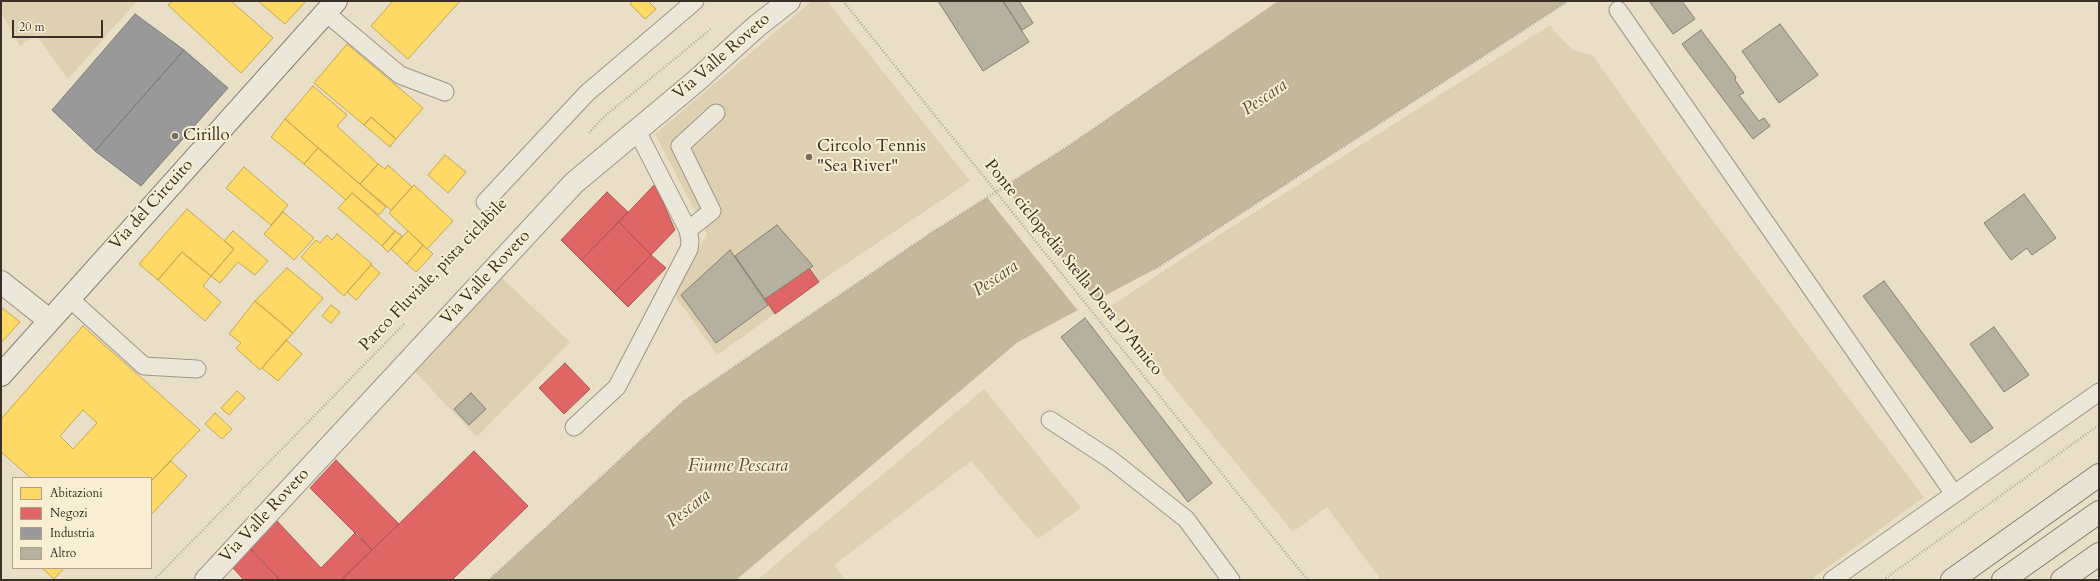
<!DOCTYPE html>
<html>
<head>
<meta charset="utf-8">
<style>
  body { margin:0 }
  #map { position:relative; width:2100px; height:581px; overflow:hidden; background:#e8dfc6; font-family:Cardo,serif }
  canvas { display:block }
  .frame { position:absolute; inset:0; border:2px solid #3a3028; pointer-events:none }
  .legend { position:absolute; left:12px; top:477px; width:140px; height:92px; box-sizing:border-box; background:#f8eed2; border:1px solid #aca28e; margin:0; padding:5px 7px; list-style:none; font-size:12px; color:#3a3028 }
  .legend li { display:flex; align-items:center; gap:8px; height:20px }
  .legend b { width:20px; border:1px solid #aca28e }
  .scale { position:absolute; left:12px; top:20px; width:91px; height:18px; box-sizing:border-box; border:2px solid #3a3028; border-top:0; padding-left:5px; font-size:12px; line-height:14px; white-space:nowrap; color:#3a3028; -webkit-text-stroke:3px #f8eed2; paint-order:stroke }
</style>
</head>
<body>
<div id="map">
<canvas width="2100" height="581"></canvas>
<div class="frame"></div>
<ul class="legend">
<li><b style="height:11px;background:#ffd966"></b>Abitazioni</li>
<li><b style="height:11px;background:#e06666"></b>Negozi</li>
<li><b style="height:11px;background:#999"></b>Industria</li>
<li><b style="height:11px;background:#b6b0a0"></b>Altro</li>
</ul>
<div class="scale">20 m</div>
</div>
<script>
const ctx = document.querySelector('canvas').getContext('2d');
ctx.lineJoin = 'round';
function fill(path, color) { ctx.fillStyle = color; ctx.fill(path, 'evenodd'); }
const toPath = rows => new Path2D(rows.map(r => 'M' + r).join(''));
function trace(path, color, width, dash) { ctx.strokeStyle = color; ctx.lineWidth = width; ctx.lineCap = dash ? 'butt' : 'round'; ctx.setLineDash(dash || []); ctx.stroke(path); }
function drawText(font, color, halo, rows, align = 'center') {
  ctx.font = font + ' Cardo,serif'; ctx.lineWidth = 4; ctx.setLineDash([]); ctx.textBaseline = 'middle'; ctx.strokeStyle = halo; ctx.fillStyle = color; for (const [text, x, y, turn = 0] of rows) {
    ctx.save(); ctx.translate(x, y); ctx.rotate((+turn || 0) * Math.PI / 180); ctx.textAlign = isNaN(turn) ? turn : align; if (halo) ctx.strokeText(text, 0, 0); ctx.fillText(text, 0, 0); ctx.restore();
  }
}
fill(toPath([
  [1,1,137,1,68,79,36,35,20,46,1,12],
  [812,1,827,1,970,181,819,282,717,355,673,293,707,234,655,134],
  [1550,25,1557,34,1573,50,1592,55,1685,184,1924,497,1810,580,1381,580,1327,507,1293,532,1108,308,1197,249],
  [502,278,570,342,477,437,414,371],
  [984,389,1081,508,1038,539,971,461,834,565,845,580,757,580]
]), '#ded1b1');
fill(toPath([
  [1278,1,1568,1,1155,269,1018,342,736,580,489,580,684,401,931,233,1067,147]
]), '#c4b89b');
fill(toPath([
  [1003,185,1097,302,1079,312,986,196]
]), '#e8dfc6');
const homes = toPath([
  [173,1,231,1,273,38,241,73,168,5,173,1],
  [258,1,306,1,285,24,258,1],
  [393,1,460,1,408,59,371,26,393,1],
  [633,1,648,1,656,9,645,19,630,4,633,1],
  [347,44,423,108,396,139,371,117,364,125,314,83,347,44],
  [313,86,347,115,337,126,378,164,360,184,285,119,313,86],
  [371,117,396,139,390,147,364,125,371,117],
  [285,119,318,148,304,164,271,137,285,119],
  [318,148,386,207,379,215,352,193,346,200,304,164,318,148],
  [445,155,466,172,448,193,428,175,445,155],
  [378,164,385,169,388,165,412,187,391,210,360,184,378,164],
  [244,167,288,205,271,225,226,188,244,167],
  [414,185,453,221,427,249,389,213,414,185],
  [352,193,395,231,382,246,338,208,352,193],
  [187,209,234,249,211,276,182,252,158,280,139,264,187,209],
  [283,212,314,238,294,260,264,234,283,212],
  [233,231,268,261,255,275,238,262,220,283,211,276,234,249,224,241,233,231],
  [395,231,402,236,388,252,382,246,395,231],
  [408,231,423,245,407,264,391,249,408,231],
  [337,234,372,264,344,296,301,257,316,240,320,243,327,235,332,240,337,234],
  [423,245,433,254,416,272,407,264,423,245],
  [182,252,211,276,203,286,221,302,205,321,158,280,182,252],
  [371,265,380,273,356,300,347,292,371,265],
  [287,268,323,298,293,333,255,301,287,268],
  [255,301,293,333,260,370,236,348,241,343,229,334,255,301],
  [331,305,340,312,331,323,322,316,331,305],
  [1,307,20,322,1,343,1,307],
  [83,326,200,430,151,481,151,478,31,478,1,452,1,419,83,326],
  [83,410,97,423,73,449,60,436,83,410],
  [286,340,302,354,278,381,262,368,286,340],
  [237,391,245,398,229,415,221,408,237,391],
  [215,413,232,429,222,439,205,424,215,413],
  [171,461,187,476,151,515,151,481,171,461],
  [42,568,64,568,54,579,42,568]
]);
fill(homes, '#ffd966');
trace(homes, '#c4a653', 1);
const shops = toPath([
  [655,184,675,230,651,255,619,222,655,184],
  [607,192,628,212,581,260,561,240,607,192],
  [619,222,651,255,614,293,581,260,619,222],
  [651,255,666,268,628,307,614,293,651,255],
  [809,268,819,282,775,314,765,299,809,268],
  [565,363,590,389,564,414,539,388,565,363],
  [474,451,528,506,452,580,341,580,474,451],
  [336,460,399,524,372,550,310,488,336,460],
  [270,519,277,521,321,568,356,532,372,550,341,580,280,580,246,545,270,519],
  [251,549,280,580,244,580,232,567,251,549]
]);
fill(shops, '#e06666');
trace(shops, '#ae5653', 1);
const industry = toPath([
  [135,14,184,50,95,151,52,110,135,14],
  [184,50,228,88,141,186,95,151,184,50]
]);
fill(industry, '#999');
trace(industry, '#7c7a77', 1);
const building = toPath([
  [938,1,1003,1,1029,42,983,71,938,1],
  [1003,1,1019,1,1033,23,1022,30,1003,1],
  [1649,1,1682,1,1695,19,1673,34,1649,1],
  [1780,24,1818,75,1779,103,1742,51,1780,24],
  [1701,30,1736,77,1735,80,1744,93,1739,95,1759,121,1764,118,1770,126,1753,139,1682,44,1701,30],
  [2024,194,2056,238,2032,255,2027,248,2011,260,1984,223,2024,194],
  [777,225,813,266,765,299,735,256,777,225],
  [730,250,768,305,716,343,681,295,730,250],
  [1884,281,1993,428,1971,443,1863,296,1884,281],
  [1085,318,1212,483,1188,502,1061,337,1085,318],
  [1994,327,2029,375,2004,392,1970,344,1994,327],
  [471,393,486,409,469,425,454,409,471,393]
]);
fill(building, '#b6b0a0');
trace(building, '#857f72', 1);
const lane = toPath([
  [1618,10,1954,494],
  [326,13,400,75,445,92],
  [485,202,587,93,695,1],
  [688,230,712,211,680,146,716,113],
  [69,298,144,366,197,369],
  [1050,420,1110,459,1186,519,1231,580],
  [574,427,617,387,689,249,690,241,688,230,637,131],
  [1832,580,2099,392]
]);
const street = toPath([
  [1,282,49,320],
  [206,580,574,183,695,82,757,26,789,1]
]);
const secondary = toPath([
  [1,375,336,1]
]);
const highway = toPath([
  [1952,580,2099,475],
  [2003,580,2099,512],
  [2062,580,2099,554]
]);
trace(lane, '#9d9688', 19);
trace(street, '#9d9688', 24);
trace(secondary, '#857f72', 24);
trace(highway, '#857f72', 24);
trace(toPath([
  [589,133,605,116,712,28],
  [1155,269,1568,1],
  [1284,551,1308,580],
  [154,580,405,323],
  [489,580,684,401,931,233,1067,147,1206,52],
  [1883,580,2099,425]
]), '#aca99f', 2.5, [1, 2]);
trace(lane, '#ebe7da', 17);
trace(street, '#ebe7da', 22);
trace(secondary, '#ebe7da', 22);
trace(highway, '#e8e2d4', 22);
trace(toPath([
  [843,1,1284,551]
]), '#aca99f', 2.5, [1, 2]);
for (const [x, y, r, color] of [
  [175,136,4,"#776d5f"],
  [809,157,4,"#776d5f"]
]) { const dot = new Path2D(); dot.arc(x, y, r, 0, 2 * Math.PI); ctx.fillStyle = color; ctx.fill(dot); trace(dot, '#f8eed2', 1.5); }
drawText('17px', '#3a3028', '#f8eed2', [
  ["Via Valle Roveto",722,57,-41],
  ["Via del Circuito",152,205,-48],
  ["Ponte ciclopedia Stella Dora D'Amico",1073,268,51],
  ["Parco Fluviale, pista ciclabile",434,275,-46],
  ["Via Valle Roveto",486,278,-47],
  ["Via Valle Roveto",265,516,-47]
]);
drawText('17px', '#3a3028', '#f8eed2', [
  ["Cirillo",183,136],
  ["Circolo Tennis",817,147],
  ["\"Sea River\"",817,167]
], 'left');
drawText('italic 18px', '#594e40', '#f8eed2', [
  ["Pescara",1265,98,-34],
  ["Pescara",996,279,-34],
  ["Fiume Pescara",738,467],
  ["Pescara",689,509,-38]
]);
</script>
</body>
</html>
